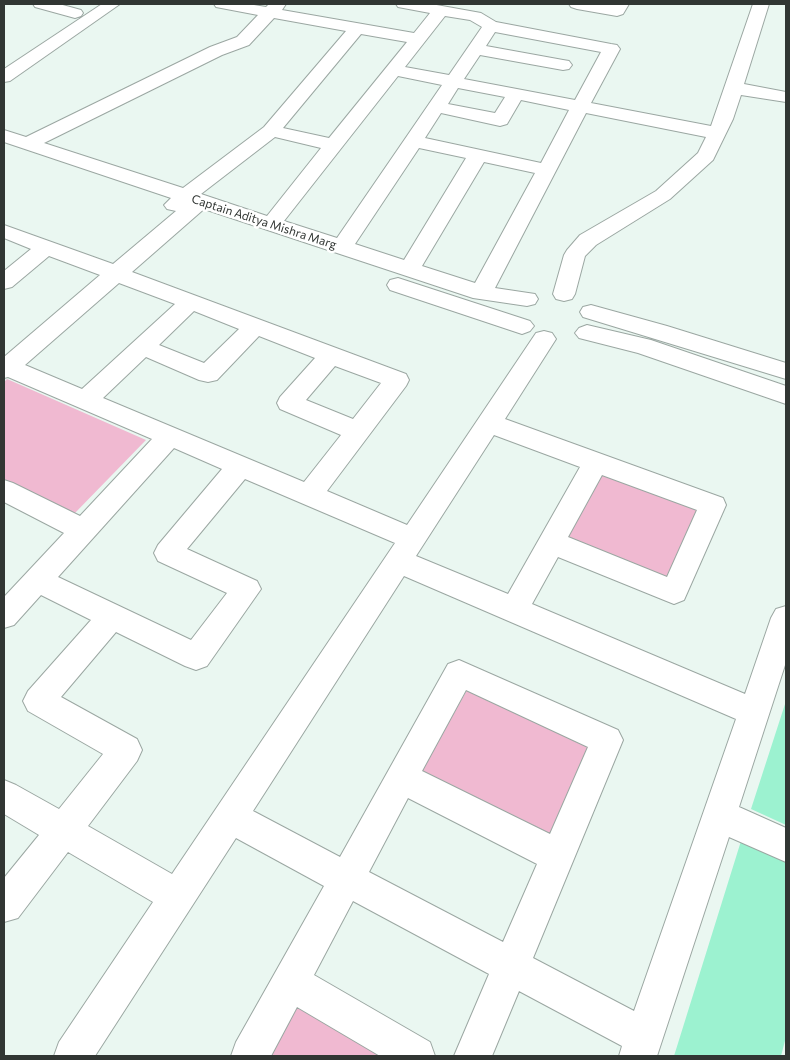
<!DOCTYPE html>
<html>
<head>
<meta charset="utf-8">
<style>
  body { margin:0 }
  #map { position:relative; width:790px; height:1060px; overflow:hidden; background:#eaf7f1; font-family:Commissioner,sans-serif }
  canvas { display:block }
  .frame { position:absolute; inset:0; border:5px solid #313633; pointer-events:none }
</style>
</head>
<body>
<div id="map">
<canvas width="790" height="1060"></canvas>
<div class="frame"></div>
</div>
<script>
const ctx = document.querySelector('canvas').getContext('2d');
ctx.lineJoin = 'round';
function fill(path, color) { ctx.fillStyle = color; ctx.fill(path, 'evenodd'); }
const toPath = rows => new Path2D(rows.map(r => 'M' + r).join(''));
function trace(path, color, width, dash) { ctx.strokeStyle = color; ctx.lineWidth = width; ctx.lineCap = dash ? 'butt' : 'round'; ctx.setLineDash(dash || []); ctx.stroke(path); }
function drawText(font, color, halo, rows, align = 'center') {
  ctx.font = font + ' Commissioner,sans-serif'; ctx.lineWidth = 5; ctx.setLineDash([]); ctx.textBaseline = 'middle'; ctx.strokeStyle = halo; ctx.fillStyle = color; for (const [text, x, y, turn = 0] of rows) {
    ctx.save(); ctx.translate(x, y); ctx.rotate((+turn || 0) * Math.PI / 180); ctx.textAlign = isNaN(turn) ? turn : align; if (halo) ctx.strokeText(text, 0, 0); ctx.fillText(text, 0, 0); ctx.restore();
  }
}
fill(toPath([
  [7,379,146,440,75,513,4,479,4,382],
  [601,472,701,510,668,582,564,539],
  [467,690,593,750,552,840,420,773],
  [298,1005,386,1056,270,1056]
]), '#f0b9d1');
fill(toPath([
  [786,701,786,825,751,809],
  [741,841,786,861,786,1037,781,1056,674,1056]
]), '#9cf2d0');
const minor = toPath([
  [33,4,59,4,81,10,83,13,81,16,75,18,35,7,33,4],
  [102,4,120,4,10,81,4,82,4,69,102,4],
  [214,4,248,4,266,7,269,4,286,4,282,10,414,33,430,13,398,7,396,4,431,4,481,13,496,22,611,44,617,45,620,49,591,103,711,126,753,4,769,4,744,84,786,92,786,102,741,95,733,119,713,160,670,199,596,245,585,256,575,294,572,299,564,301,556,299,553,294,564,255,567,250,580,235,656,191,698,153,706,137,586,113,495,288,535,294,538,299,535,304,527,306,473,298,204,209,132,272,406,374,409,380,406,386,327,491,407,525,536,333,544,331,552,333,556,339,505,419,723,498,726,505,684,600,674,604,664,600,558,557,532,604,745,694,771,618,776,609,786,606,786,662,739,807,786,828,786,862,729,837,657,1056,619,1056,622,1046,519,991,492,1056,454,1056,489,974,353,901,314,975,430,1042,435,1056,380,1056,297,1007,271,1056,231,1056,236,1042,324,886,236,838,95,1056,54,1056,59,1042,153,902,68,852,18,918,4,922,4,878,39,835,4,814,4,780,16,785,59,809,103,754,28,711,23,701,28,691,91,620,41,595,14,625,4,628,4,597,64,533,4,502,4,480,13,483,80,516,152,439,8,377,4,378,4,357,100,275,49,256,12,287,4,289,4,271,31,249,4,238,4,225,113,264,176,211,167,209,164,205,171,198,4,142,4,130,26,137,210,47,237,37,258,15,216,7,214,4],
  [445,16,470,20,482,27,449,75,405,67,445,16],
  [274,18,346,31,264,127,183,188,44,143,222,55,249,45,274,18],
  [495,32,601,52,575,100,464,79,480,55,563,70,569,69,572,65,569,61,563,60,486,46,495,32],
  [361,34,407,42,329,138,283,128,361,34],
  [398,76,442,85,337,238,284,221,398,76],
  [458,88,505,97,495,113,448,104,458,88],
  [521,100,569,110,541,163,425,138,441,113,500,126,507,124,521,100],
  [275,137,321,148,267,216,201,194,275,137],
  [419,148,466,158,404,260,355,244,419,148],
  [484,162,535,173,475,283,422,266,484,162],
  [119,283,175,304,82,389,25,365,119,283],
  [194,311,239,329,204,363,159,345,194,311],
  [259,336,315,358,280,397,277,403,280,409,341,435,304,482,103,398,146,357,199,380,208,382,217,380,259,336],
  [335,366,381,383,353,419,306,400,335,366],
  [494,435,580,467,508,594,416,556,494,435],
  [174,448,222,469,158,545,154,553,158,561,227,593,191,640,58,577,174,448],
  [602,475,697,510,667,577,568,537,602,475],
  [245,479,395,543,172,874,88,826,137,761,142,750,137,739,61,697,116,632,185,666,196,670,207,666,261,589,257,581,187,549,245,479],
  [404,576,736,719,634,1011,533,958,623,740,618,730,459,660,448,664,340,857,253,811,404,576],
  [466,690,588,747,550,834,422,771,466,690],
  [408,798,537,864,503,942,369,872,408,798],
  [569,4,612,5,629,4,623,14,617,16,577,9,571,7,569,4],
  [398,278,530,321,534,326,530,331,522,334,390,290,387,285,390,280,398,278],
  [591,305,667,326,786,363,786,379,583,317,580,312,583,307,591,305],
  [587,325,651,340,786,386,786,404,638,353,579,338,575,333,579,328,587,325]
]);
trace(minor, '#9ba7a2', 2);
fill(minor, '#fff');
drawText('12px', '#313633', '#fff', [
  ["Captain Aditya Mishra Marg",264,222,18]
]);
</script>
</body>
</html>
